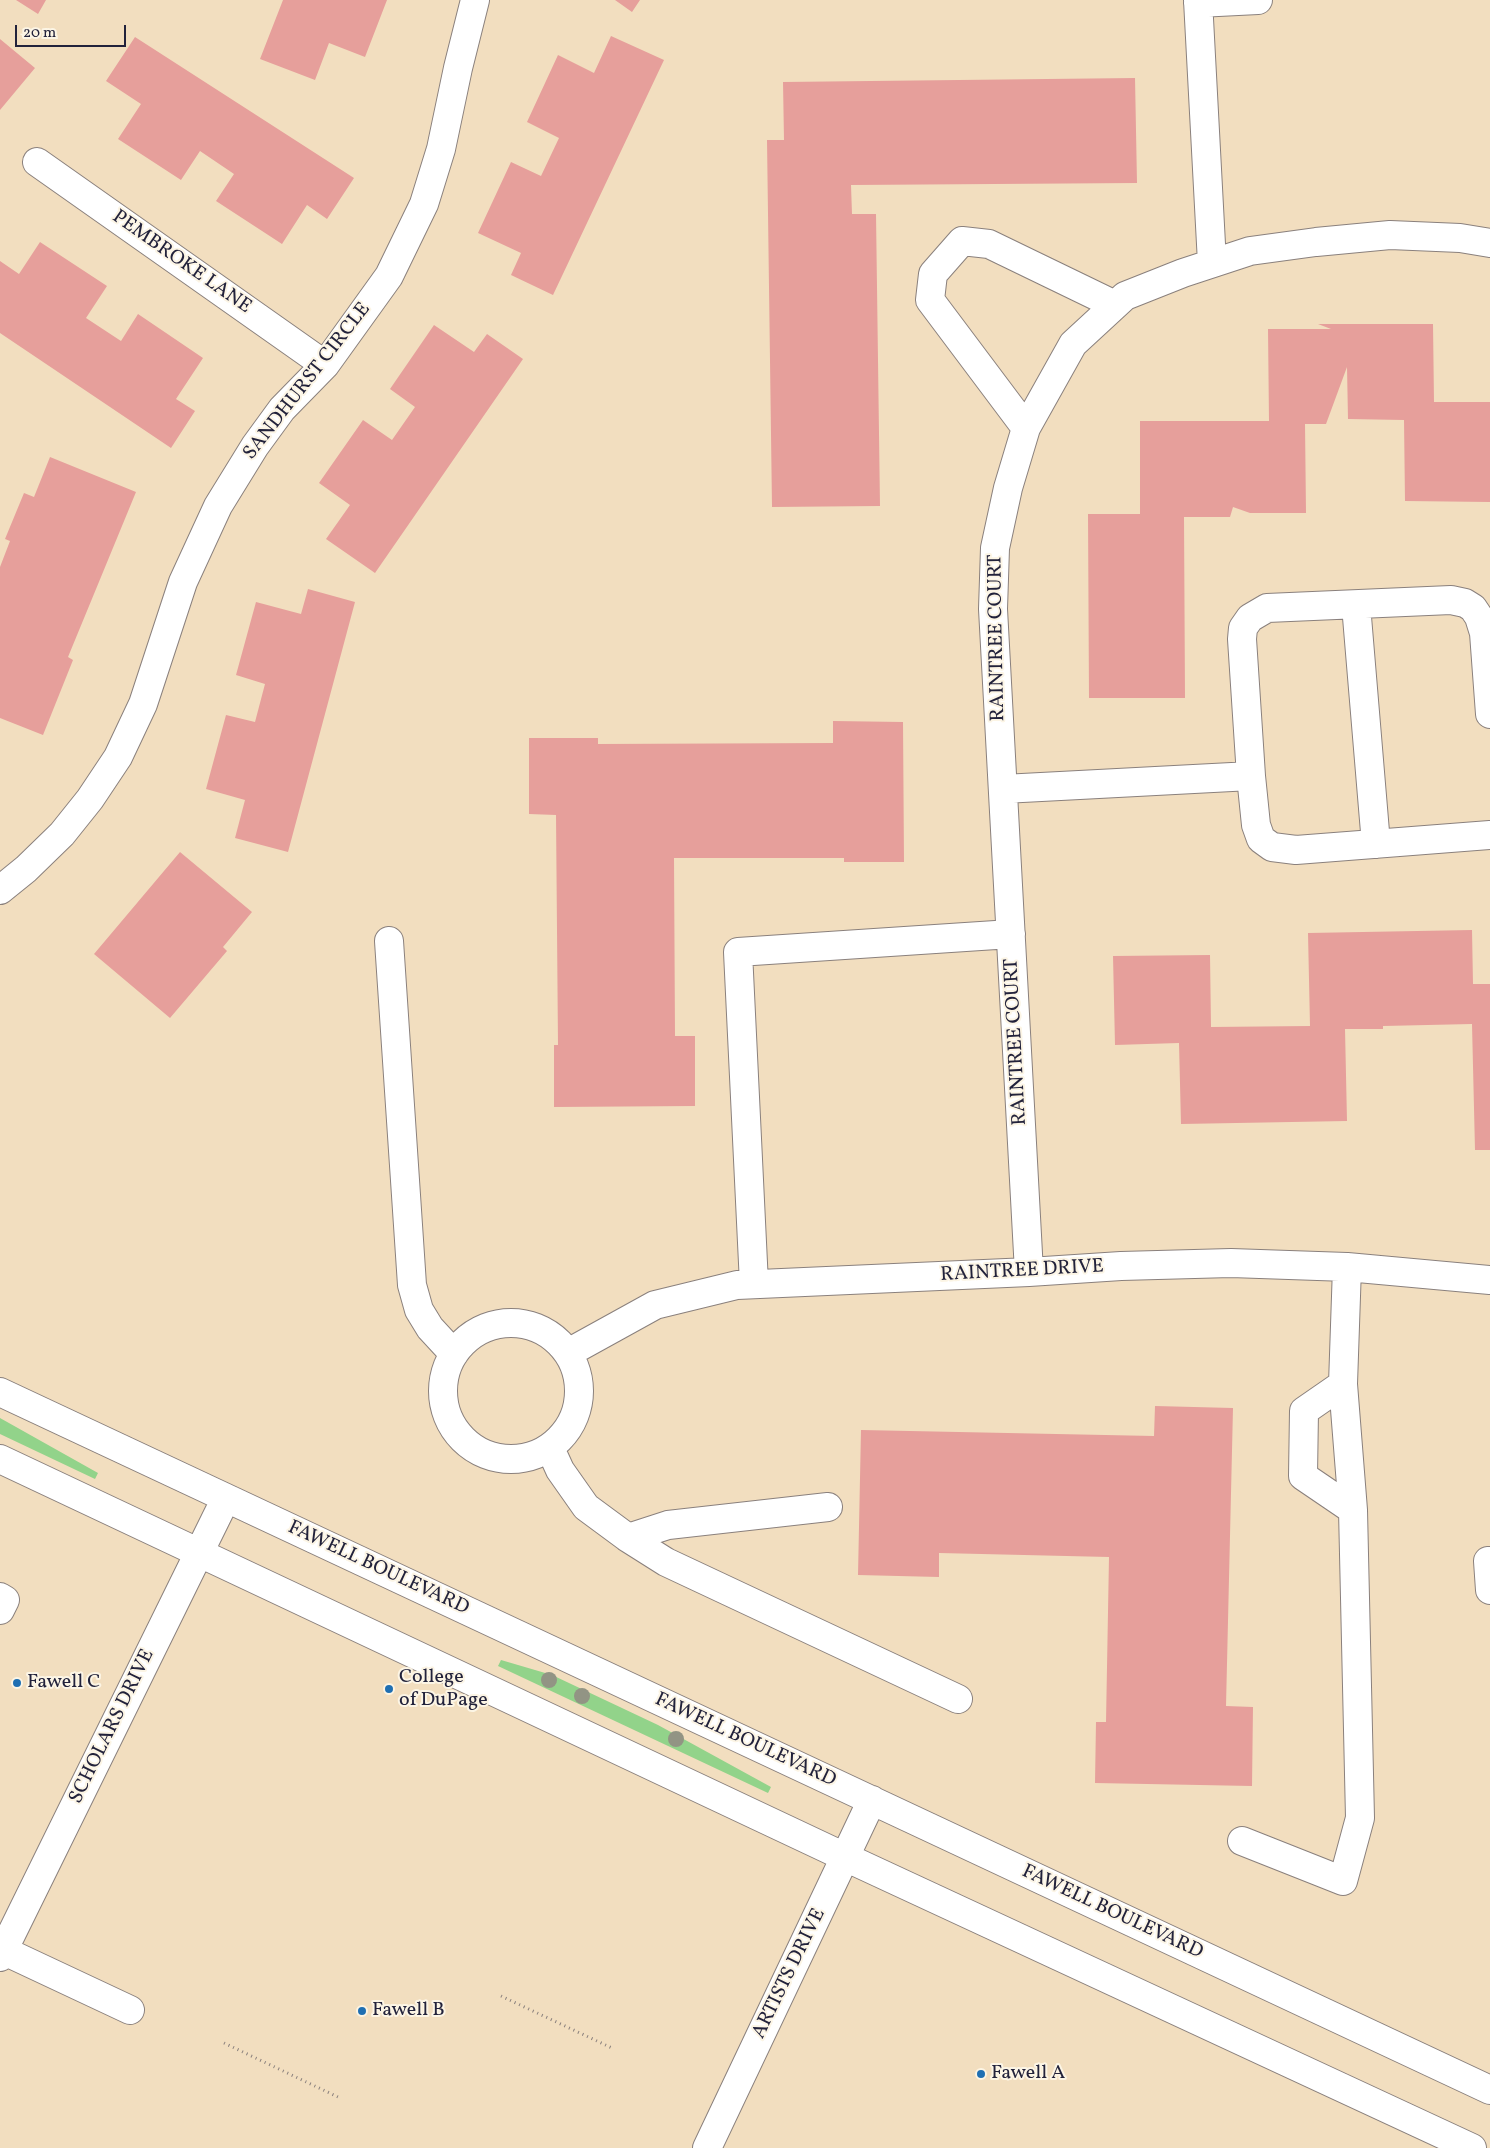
<!DOCTYPE html>
<html>
<head>
<meta charset="utf-8">
<style>
  body { margin:0 }
  #map { position:relative; width:1490px; height:2148px; overflow:hidden; background:#f2debf; font-family:Vollkorn,serif }
  canvas { display:block }
  .scale { position:absolute; left:15px; top:25px; width:111px; height:22px; box-sizing:border-box; border:2px solid #22223b; border-top:0; padding-left:6px; font-size:15px; line-height:18px; white-space:nowrap; color:#22223b; -webkit-text-stroke:4px #fcf5e5; paint-order:stroke }
</style>
</head>
<body>
<div id="map">
<canvas width="1490" height="2148"></canvas>
<div class="scale">20 m</div>
</div>
<script>
const ctx = document.querySelector('canvas').getContext('2d');
ctx.lineJoin = 'round';
function fill(path, color) { ctx.fillStyle = color; ctx.fill(path, 'evenodd'); }
const toPath = rows => new Path2D(rows.map(r => 'M' + r).join(''));
function trace(path, color, width, dash) { ctx.strokeStyle = color; ctx.lineWidth = width; ctx.lineCap = dash ? 'butt' : 'round'; ctx.setLineDash(dash || []); ctx.stroke(path); }
function drawText(font, color, halo, rows, align = 'center') {
  ctx.font = font + ' Vollkorn,serif'; ctx.lineWidth = 4; ctx.setLineDash([]); ctx.textBaseline = 'middle'; ctx.strokeStyle = halo; ctx.fillStyle = color; for (const [text, x, y, turn = 0] of rows) {
    ctx.save(); ctx.translate(x, y); ctx.rotate((+turn || 0) * Math.PI / 180); ctx.textAlign = isNaN(turn) ? turn : align; if (halo) ctx.strokeText(text, 0, 0); ctx.fillText(text, 0, 0); ctx.restore();
  }
}
fill(toPath([
  [0,1418,98,1473,95,1479,0,1434],
  [501,1660,552,1675,658,1725,771,1787,768,1793,498,1666]
]), '#92d38a');
fill(toPath([
  [16,0,46,0,38,14],
  [283,0,387,0,365,57,329,43,315,80,260,59],
  [615,0,640,0,632,12],
  [611,36,664,60,553,295,511,275,521,253,478,233,511,162,541,176,559,138,527,122,558,55,594,73],
  [135,37,354,178,327,219,307,205,282,244,216,201,234,174,200,151,181,180,118,139,141,104,106,81],
  [0,39,35,68,0,110],
  [1135,78,1137,183,851,185,852,214,876,214,880,506,772,507,767,140,784,140,783,82],
  [40,242,107,286,86,318,121,341,138,314,203,358,176,399,195,411,171,448,0,333,0,261,19,274],
  [1318,324,1433,324,1434,402,1490,402,1490,502,1405,501,1404,420,1348,419,1347,367,1326,424,1305,424,1306,513,1250,513,1233,507,1230,517,1184,517,1185,698,1089,698,1088,514,1140,514,1140,421,1269,421,1268,329,1331,329],
  [434,325,474,352,487,334,523,359,375,573,326,539,350,505,319,483,363,420,392,440,415,407,390,389],
  [50,457,136,492,68,657,73,660,43,735,0,718,0,567,10,541,5,539,24,493,34,497],
  [308,589,355,602,288,852,235,838,245,800,206,789,226,715,255,722,265,684,236,675,256,602,301,614],
  [833,721,903,722,904,862,844,862,844,858,674,858,675,1036,695,1036,695,1106,554,1107,554,1045,558,1045,556,815,529,814,529,738,598,738,598,744,833,743],
  [180,852,252,912,223,947,227,951,170,1018,94,954],
  [1472,930,1473,984,1490,984,1490,1150,1475,1150,1472,1024,1383,1026,1383,1029,1345,1029,1347,1121,1181,1124,1179,1043,1115,1045,1113,956,1210,955,1211,1027,1310,1026,1308,933],
  [1155,1406,1233,1408,1226,1706,1253,1707,1252,1786,1095,1783,1096,1722,1106,1722,1109,1557,939,1553,939,1577,858,1575,861,1430,1154,1436]
]), '#e69f9b');
const minor = toPath([
  [1198,0,1212,263],
  [1198,3,1258,0],
  [37,162,325,365],
  [1026,428,930,300,933,274,962,241,989,244,1115,305],
  [1356,605,1376,844],
  [1251,776,1242,639,1243,628,1250,618,1267,608,1451,600,1465,603,1473,608,1479,617,1484,633,1490,714],
  [1003,789,1251,776,1256,825,1261,839,1272,847,1296,850,1490,835],
  [0,890,26,869,62,834,90,799,118,757,143,704,183,582,218,506,255,446,282,409,325,365,389,276,424,204,441,149,458,68,475,0],
  [389,941,412,1285,419,1310,430,1328,454,1354],
  [1029,1272,993,609,995,548,1008,488,1026,428,1073,344,1125,296,1183,273,1250,251,1316,242,1390,235,1460,238,1490,243],
  [754,1284,738,952,1011,934],
  '443 1391a68 68 0 1 1 136 0a68 68 0 1 1-136 0Z',
  [568,1353,655,1305,737,1285,1029,1272,1121,1266,1231,1263,1347,1267,1490,1280],
  [1343,1384,1304,1411,1303,1476,1353,1510],
  [0,1392,1490,2090],
  [550,1448,560,1470,586,1507,628,1538,666,1562,958,1699],
  [0,1459,845,1857,1472,2148],
  [628,1538,668,1525,828,1507],
  [1488,1561,1490,1590],
  [0,1597,5,1600,0,1610],
  [1242,1841,1343,1881,1360,1818,1353,1510,1343,1384,1347,1267],
  [0,1949,130,2010],
  [0,1957,226,1498],
  [707,2148,872,1800]
]);
trace(minor, '#8a807d', 30);
trace(toPath([
  [501,1996,614,2049],
  [224,2043,338,2097]
]), '#8a807d', 3, [1, 4]);
trace(minor, '#fff', 28);
ctx.fillStyle = '#929484';
for (const [x, y] of [
  [549,1680],
  [582,1696],
  [676,1739]
]) { ctx.beginPath(); ctx.arc(x, y, 8, 0, 2 * Math.PI); ctx.fill(); }
for (const [x, y, r, color] of [
  [17,1683,5,"#1f6fb2"],
  [389,1689,5,"#1f6fb2"],
  [362,2011,5,"#1f6fb2"],
  [981,2074,5,"#1f6fb2"]
]) { const dot = new Path2D(); dot.arc(x, y, r, 0, 2 * Math.PI); ctx.fillStyle = color; ctx.fill(dot); trace(dot, '#fcf5e5', 2); }
drawText('20px', '#22223b', '#fcf5e5', [
  ["PEMBROKE LANE",181,263,35],
  ["SANDHURST CIRCLE",308,382,-52],
  ["RAINTREE COURT",998,638,-91],
  ["RAINTREE COURT",1017,1042,-93],
  ["RAINTREE DRIVE",1022,1272,-3],
  ["FAWELL BOULEVARD",378,1569,25],
  ["SCHOLARS DRIVE",113,1727,-64],
  ["FAWELL BOULEVARD",745,1741,25],
  ["FAWELL BOULEVARD",1112,1913,25],
  ["ARTISTS DRIVE",790,1974,-64]
]);
drawText('20px', '#22223b', '#fcf5e5', [
  ["College",399,1678],
  ["of DuPage",399,1701],
  ["Fawell C",27,1683],
  ["Fawell B",372,2011],
  ["Fawell A",991,2074]
], 'left');
</script>
</body>
</html>
